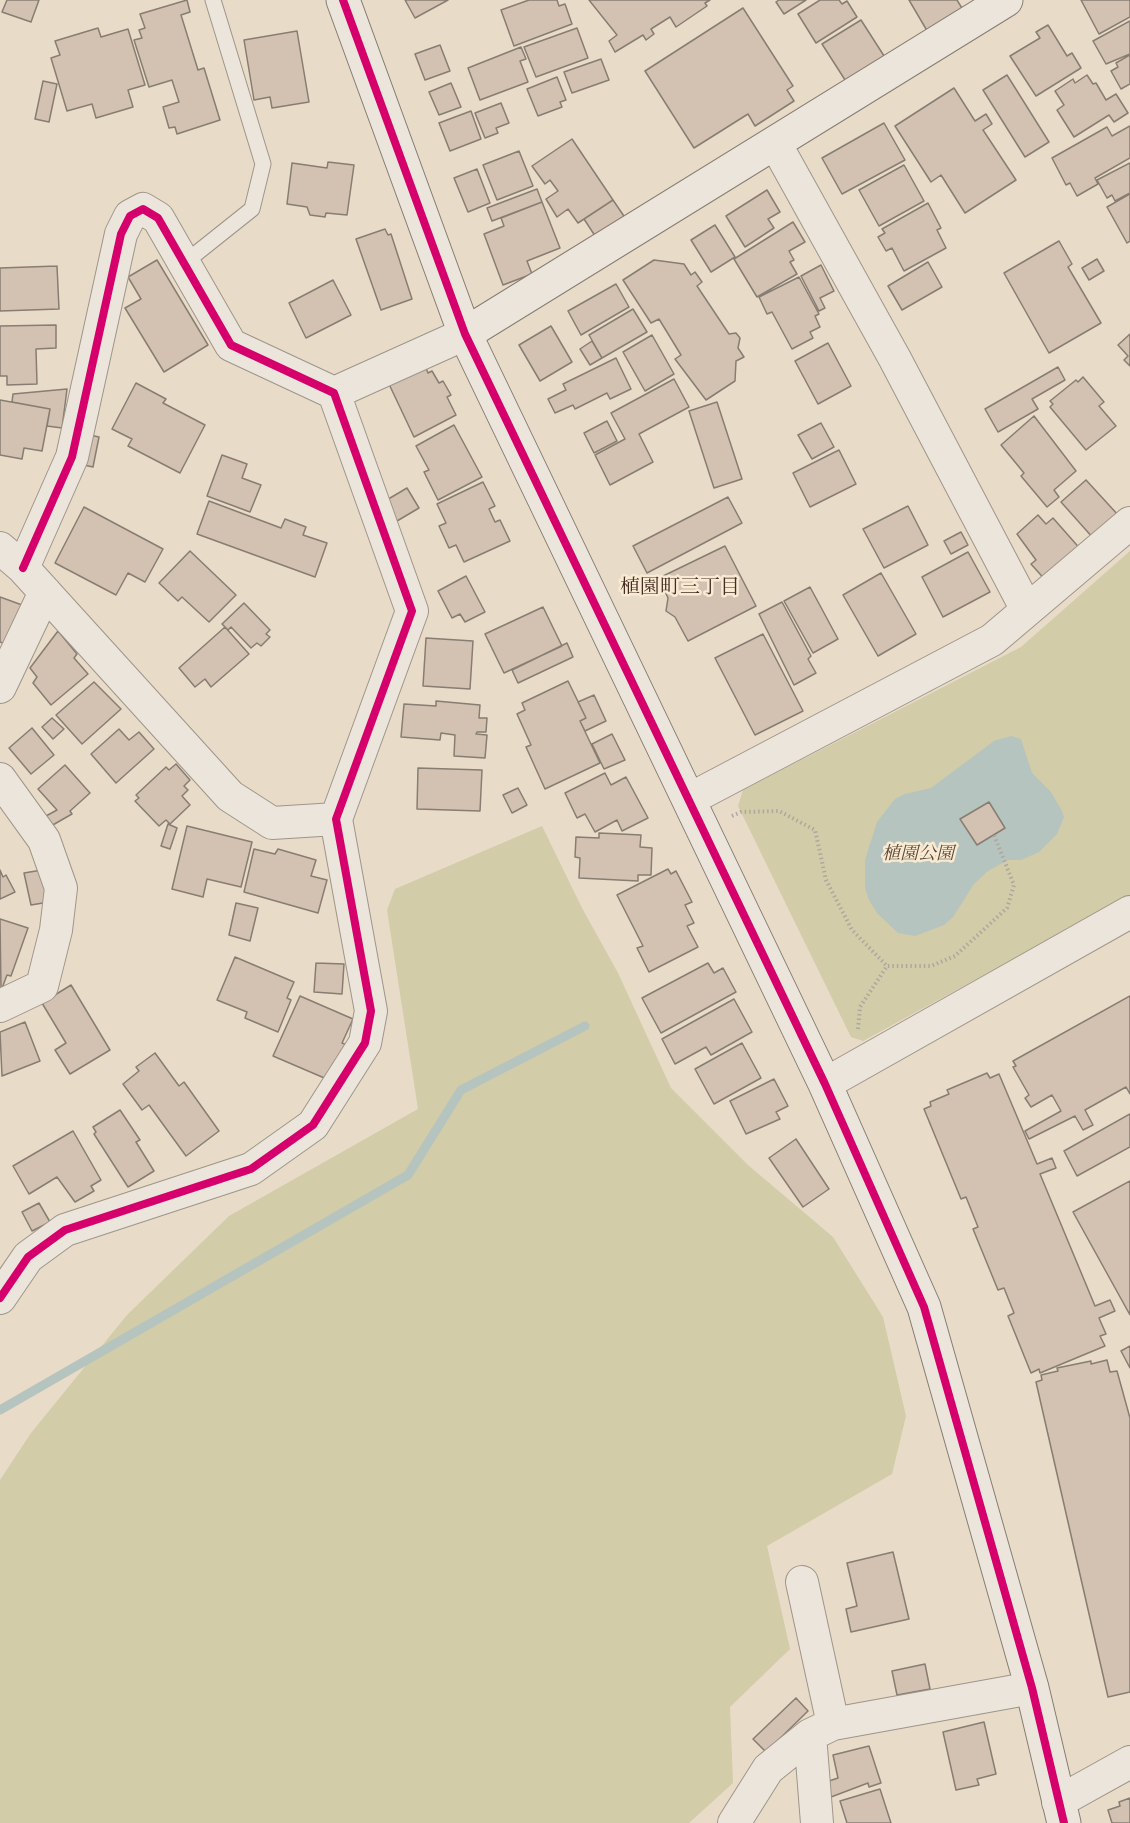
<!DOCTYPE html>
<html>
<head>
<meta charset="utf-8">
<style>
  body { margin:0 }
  canvas { display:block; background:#e8dbc8 }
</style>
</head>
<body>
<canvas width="1130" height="1823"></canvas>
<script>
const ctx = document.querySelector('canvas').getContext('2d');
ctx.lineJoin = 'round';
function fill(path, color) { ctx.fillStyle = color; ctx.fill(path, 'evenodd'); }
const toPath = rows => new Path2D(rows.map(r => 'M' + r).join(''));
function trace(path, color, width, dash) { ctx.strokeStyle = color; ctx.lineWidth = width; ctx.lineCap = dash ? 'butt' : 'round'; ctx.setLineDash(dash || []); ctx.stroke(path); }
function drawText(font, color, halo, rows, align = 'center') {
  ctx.font = font + ' "IM FELL French Canon","Noto Serif JP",serif'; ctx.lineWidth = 5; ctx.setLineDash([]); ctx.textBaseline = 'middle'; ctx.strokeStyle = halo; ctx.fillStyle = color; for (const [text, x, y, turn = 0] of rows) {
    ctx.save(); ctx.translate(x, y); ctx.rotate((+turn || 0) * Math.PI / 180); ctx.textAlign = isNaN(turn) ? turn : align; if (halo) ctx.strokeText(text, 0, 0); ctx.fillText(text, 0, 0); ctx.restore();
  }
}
fill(toPath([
  [1130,551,1130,895,863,1041,851,1037,738,806,743,790,1021,647],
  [542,826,582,908,618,973,671,1088,748,1165,833,1237,883,1317,906,1416,892,1474,767,1546,790,1649,730,1707,733,1783,689,1823,0,1823,0,1480,31,1433,127,1315,229,1216,418,1109,387,910,395,889]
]), '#d2cca8');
fill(toPath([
  [1011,736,1021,739,1032,773,1051,792,1061,809,1064,817,1057,834,1039,852,1021,860,1008,860,988,871,974,884,953,917,944,925,915,936,898,933,877,913,869,900,865,888,865,860,877,822,895,799,905,794,931,788,994,741]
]), '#b5c4be');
trace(toPath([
  [0,1410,408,1175,461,1090,585,1026]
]), '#b5c4be', 9);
const building = toPath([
  [7,0,39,0,31,22,2,12,7,0],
  [187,0,190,12,181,15,198,70,204,68,220,120,177,134,175,127,169,128,163,107,179,102,172,80,149,87,134,40,142,38,139,30,145,28,140,14,187,0],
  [405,0,448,0,415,18,405,0],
  [529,0,557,0,559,6,565,4,572,24,514,46,501,10,529,0],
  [589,0,710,0,705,3,707,6,676,27,670,17,651,29,654,34,646,40,643,35,615,52,609,41,617,35,589,0],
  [779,0,806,0,784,14,776,2,779,0],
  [820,0,839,0,842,4,847,1,857,17,816,43,798,14,820,0],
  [909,0,957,0,965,13,929,34,909,0],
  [1081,0,1130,0,1130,17,1099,34,1081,0],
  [743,8,793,86,787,90,794,101,755,126,748,114,694,148,645,71,743,8],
  [861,20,886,59,847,83,822,44,861,20],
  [1130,21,1130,54,1106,64,1093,41,1130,21],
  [1048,25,1067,56,1072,53,1081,68,1036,96,1010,56,1040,38,1036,32,1048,25],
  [98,28,101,37,128,29,145,85,128,90,133,107,96,118,92,104,67,111,51,58,60,55,55,41,98,28],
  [577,28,588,58,536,77,524,47,577,28],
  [297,31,309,102,272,108,270,97,254,100,244,40,297,31],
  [440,45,450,71,425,80,415,54,440,45],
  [521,47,526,59,520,61,528,82,480,100,468,68,521,47],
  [1130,55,1130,84,1121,89,1111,71,1118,67,1116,63,1130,55],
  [601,59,609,80,572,93,564,72,601,59],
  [1007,75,1049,142,1025,157,983,90,1007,75],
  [1087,75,1093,84,1096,83,1106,100,1116,94,1128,113,1114,122,1109,115,1074,137,1057,110,1064,105,1055,91,1073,79,1075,83,1087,75],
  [557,77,566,100,560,102,562,107,538,116,527,89,557,77],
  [43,81,57,84,49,122,35,119,43,81],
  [451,83,461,107,439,115,429,92,451,83],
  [954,88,975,121,986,114,992,124,983,130,1016,180,965,213,941,175,931,182,895,126,954,88],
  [501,103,509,123,496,128,498,133,485,138,475,113,501,103],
  [471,111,481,139,450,151,439,123,471,111],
  [884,123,905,160,842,194,822,158,884,123],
  [1130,126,1130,158,1095,178,1098,184,1077,196,1070,183,1066,185,1052,158,1107,127,1112,136,1130,126],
  [572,139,613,200,578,223,568,209,557,217,546,199,558,191,550,180,545,184,532,166,572,139],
  [519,151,533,186,497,200,483,165,519,151],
  [328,162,354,165,347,215,326,213,325,217,310,215,307,207,287,204,292,163,327,168,328,162],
  [1130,163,1130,193,1115,201,1112,195,1107,198,1097,180,1130,163],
  [904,165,924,201,879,226,859,190,904,165],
  [477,169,490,203,468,212,454,178,477,169],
  [537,189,542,202,492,221,487,208,537,189],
  [767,190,780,212,768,219,774,228,745,247,726,216,767,190],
  [1130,194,1130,241,1127,243,1107,207,1130,194],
  [613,200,630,225,601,245,584,219,613,200],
  [542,202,560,248,527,261,532,274,503,285,484,234,504,226,501,218,542,202],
  [928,203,941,228,937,230,946,248,904,271,892,248,886,251,878,237,885,233,882,229,928,203],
  [793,222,805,242,789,251,794,260,790,262,797,274,757,297,734,259,793,222],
  [715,225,735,257,711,272,691,240,715,225],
  [385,229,388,235,391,234,412,299,381,310,356,239,385,229],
  [1059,241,1072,264,1068,267,1101,323,1049,353,1004,273,1059,241],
  [1097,259,1104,271,1089,280,1082,268,1097,259],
  [157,260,208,345,164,372,125,308,141,299,128,277,157,260],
  [654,260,684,264,691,275,695,272,702,282,697,286,729,334,736,333,740,338,738,348,744,357,736,361,735,381,706,400,675,359,681,355,659,319,651,323,623,280,654,260],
  [928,262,942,287,902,310,888,286,928,262],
  [821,265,834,291,820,298,825,308,819,311,801,276,821,265],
  [57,266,59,309,0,311,0,268,57,266],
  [799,277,819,314,815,316,820,327,810,332,813,338,792,349,772,312,767,314,759,297,799,277],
  [333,280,351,315,306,338,289,303,333,280],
  [616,284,629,307,581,335,568,311,616,284],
  [633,309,647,332,602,358,589,335,633,309],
  [56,325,56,348,36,349,37,384,7,385,7,376,0,376,0,326,56,325],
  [551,326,572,362,540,381,519,345,551,326],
  [1130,334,1130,366,1124,360,1128,356,1118,345,1130,334],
  [652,335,674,374,645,391,623,352,652,335],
  [592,341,602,358,590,365,580,349,592,341],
  [828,343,851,386,818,404,795,361,828,343],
  [616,358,631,389,610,399,607,393,575,409,573,405,555,413,548,399,566,390,563,384,616,358],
  [424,363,428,373,432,371,439,383,443,381,451,395,447,397,456,415,414,437,388,382,424,363],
  [1058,367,1065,380,1032,399,1038,409,998,432,985,409,1058,367],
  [1083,377,1104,402,1099,406,1116,426,1086,450,1050,407,1053,404,1050,401,1076,380,1078,382,1083,377],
  [674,379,689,407,639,434,653,462,610,485,595,455,625,439,611,413,674,379],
  [136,383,166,399,163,403,205,425,180,473,128,446,132,439,112,429,136,383],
  [67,389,62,428,47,426,50,409,12,402,13,394,67,389],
  [0,400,50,409,42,451,24,448,22,459,0,455,0,400],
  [717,402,742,479,714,488,689,411,717,402],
  [1034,416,1076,471,1054,490,1059,497,1047,507,1021,476,1024,473,1001,445,1034,416],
  [607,421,617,441,594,453,584,433,607,421],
  [821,423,834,447,812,459,798,435,821,423],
  [454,425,482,477,438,500,424,472,429,470,416,446,454,425],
  [85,434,99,437,93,467,79,464,85,434],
  [839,450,856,484,810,507,793,473,839,450],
  [222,455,247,464,242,478,261,485,250,512,207,496,222,455],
  [1086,480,1119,516,1094,539,1061,502,1086,480],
  [483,482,495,506,489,509,495,522,500,520,510,541,464,562,456,545,449,548,439,526,446,523,437,504,483,482],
  [407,488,419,508,397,521,385,501,407,488],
  [728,497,742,523,647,573,633,546,728,497],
  [209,501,281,528,285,519,306,527,303,535,327,543,315,577,197,534,209,501],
  [908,506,928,545,884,568,863,529,908,506],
  [84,507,163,549,145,582,128,573,116,595,55,563,84,507],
  [1038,515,1046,524,1053,518,1083,552,1048,583,1031,564,1036,560,1017,534,1038,515],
  [961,532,968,545,951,554,944,541,961,532],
  [725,546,756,606,688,641,675,617,666,611,668,598,659,578,725,546],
  [190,551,236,595,209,622,182,597,178,601,159,583,190,551],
  [968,552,990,592,943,617,922,577,968,552],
  [881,573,916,634,878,656,843,595,881,573],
  [466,576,485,612,465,622,460,614,452,618,438,591,466,576],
  [810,587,838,639,813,653,784,601,810,587],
  [0,597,22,605,8,645,0,642,0,597],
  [782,602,811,656,808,659,816,673,794,685,759,614,782,602],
  [244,603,270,630,266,634,270,637,261,646,257,643,251,648,231,627,228,630,222,624,244,603],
  [543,607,562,646,504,673,485,634,543,607],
  [225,627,249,654,211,687,205,679,195,687,179,668,225,627],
  [58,631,77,654,74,658,88,674,51,705,33,683,37,677,30,668,58,631],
  [763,634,803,711,755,735,715,658,763,634],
  [426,638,473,641,470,689,423,686,426,638],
  [567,643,573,657,518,683,512,670,567,643],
  [568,681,586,718,580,721,600,763,545,789,526,747,531,745,517,714,525,710,522,703,568,681],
  [94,682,121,709,82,744,56,715,94,682],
  [594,695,606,721,585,731,580,721,586,718,578,702,594,695],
  [436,701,480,705,479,718,487,718,486,732,477,732,476,734,487,735,485,758,454,756,455,735,441,733,440,740,401,737,404,704,436,706,436,701],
  [52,718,64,729,53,739,42,727,52,718],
  [32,728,54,755,31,774,9,748,32,728],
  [119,729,129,740,139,732,154,749,116,783,91,754,119,729],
  [612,734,625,760,604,769,592,744,612,734],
  [176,764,190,780,184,786,188,790,182,796,190,805,170,824,166,820,159,826,135,801,139,798,136,795,166,767,169,770,176,764],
  [65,765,90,793,70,811,72,814,51,826,46,816,57,810,38,789,65,765],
  [418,768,482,770,480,811,417,809,418,768],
  [605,773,611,785,626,777,648,818,622,831,617,820,595,832,585,814,577,818,565,793,605,773],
  [518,788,527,805,512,813,503,795,518,788],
  [989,802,1005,828,977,845,960,819,989,802],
  [168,824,177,828,170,849,161,846,168,824],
  [187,826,252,842,241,887,207,879,203,897,172,889,187,826],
  [599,833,641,835,640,847,652,848,651,875,638,875,638,881,579,878,580,858,575,857,576,837,599,838,599,833],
  [254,849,275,854,278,849,316,860,311,876,327,880,318,913,244,892,254,849],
  [668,869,671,874,676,871,692,902,685,905,694,923,687,926,698,947,649,972,637,948,643,946,617,895,668,869],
  [0,870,3,877,6,875,15,892,0,899,0,870],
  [42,870,49,902,31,905,24,873,42,870],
  [236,903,258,908,250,941,229,935,236,903],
  [0,919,28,928,11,976,7,975,1,991,0,919],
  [235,957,294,982,287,998,291,1000,278,1032,245,1018,247,1012,217,1000,235,957],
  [316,963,344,964,342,994,314,992,316,963],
  [708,963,714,973,723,968,736,992,661,1033,642,998,708,963],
  [71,985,110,1050,70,1074,55,1050,66,1043,42,1003,71,985],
  [300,996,353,1019,342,1043,352,1047,336,1083,273,1056,300,996],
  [1130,996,1130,1094,1126,1087,1085,1110,1093,1125,1083,1130,1075,1116,1029,1139,1025,1131,1061,1111,1052,1095,1031,1107,1025,1098,1029,1095,1013,1067,1016,1066,1013,1061,1130,996],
  [734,999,752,1032,711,1055,706,1047,675,1064,662,1039,734,999],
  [25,1022,40,1061,2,1076,0,1032,25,1022],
  [742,1043,761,1078,714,1104,695,1069,742,1043],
  [155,1053,179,1086,184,1082,219,1131,186,1156,149,1105,142,1110,123,1084,139,1071,136,1067,155,1053],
  [987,1073,990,1078,999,1074,1037,1164,1052,1158,1056,1168,1040,1174,1095,1306,1110,1300,1115,1311,1099,1318,1106,1334,1100,1336,1105,1346,1040,1373,1039,1369,1031,1373,1008,1316,1014,1313,1004,1288,998,1290,973,1229,978,1227,966,1197,961,1199,924,1109,931,1106,930,1102,949,1094,947,1090,987,1073],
  [774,1079,788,1106,776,1112,780,1119,746,1134,730,1101,774,1079],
  [120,1110,140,1140,136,1142,154,1171,128,1187,94,1134,96,1132,93,1127,120,1110],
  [1130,1114,1130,1147,1077,1176,1064,1151,1130,1114],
  [73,1131,101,1180,91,1186,94,1191,75,1202,57,1177,29,1194,13,1166,73,1131],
  [796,1139,829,1189,803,1207,769,1158,796,1139],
  [1130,1181,1130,1315,1073,1212,1130,1181],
  [39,1203,50,1222,32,1231,22,1212,39,1203],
  [1130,1346,1130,1368,1121,1351,1130,1346],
  [1107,1360,1110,1372,1117,1371,1130,1418,1130,1692,1108,1697,1036,1382,1042,1380,1041,1375,1058,1371,1057,1368,1091,1361,1091,1364,1107,1360],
  [893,1552,909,1619,851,1632,846,1609,857,1606,847,1563,893,1552],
  [925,1664,930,1689,897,1695,892,1671,925,1664],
  [796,1698,808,1711,766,1752,753,1739,796,1698],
  [984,1722,996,1774,977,1779,979,1785,956,1790,943,1732,984,1722],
  [869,1746,881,1783,869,1787,868,1783,831,1797,826,1782,838,1778,833,1755,869,1746],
  [880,1789,891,1823,847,1823,840,1801,880,1789],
  [1130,1798,1130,1823,1112,1823,1108,1810,1120,1806,1119,1802,1130,1798]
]);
fill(building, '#d3c2b2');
trace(building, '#877d72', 1.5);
const lane = toPath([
  [183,264,252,209,263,164,213,0]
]);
const street = toPath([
  [775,143,895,359,1027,610],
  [334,393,465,334],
  [0,548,23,568,230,796,272,823,336,819],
  [0,687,45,592],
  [0,779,44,840,61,888,56,930,42,986,0,1006],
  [690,799,992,640,1130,523],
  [825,1084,1130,912],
  [0,1298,28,1257,65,1230,251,1169,313,1125,365,1043,371,1011,336,819,412,611,334,393,231,345,158,218,143,209,130,216,121,234,72,457,23,568],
  [802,1582,833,1724],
  [1058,1802,1130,1762],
  [734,1823,768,1769,810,1735],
  [817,1823,810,1735,833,1724,1032,1688]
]);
const secondary = toPath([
  [343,0,465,334,825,1084,924,1307,1032,1688,1064,1823],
  [465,334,1006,0]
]);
trace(lane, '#9f9589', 17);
trace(street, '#9f9589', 34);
trace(secondary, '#877d72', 35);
trace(toPath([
  [732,816,741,812,779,811,815,830,826,880,852,930,887,966],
  [858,1029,860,1007,887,966,931,966,955,956,1007,908,1014,885,994,835]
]), '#aea79f', 4, [1.5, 3]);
trace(lane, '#ebe5dc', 15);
trace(street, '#ebe5dc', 32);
trace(secondary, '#ebe5dc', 33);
trace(toPath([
  [343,0,465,334,825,1084,924,1307,1032,1688,1064,1823],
  [0,1298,28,1257,65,1230,251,1169,313,1125,365,1043,371,1011,336,819,412,611,334,393,231,345,158,218,143,209,130,216,121,234,72,457,23,568]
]), '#d6006c', 8);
drawText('italic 18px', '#5c4937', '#f8ead3', [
  ["植園公園",918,855]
]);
drawText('20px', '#432b21', '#f8ead3', [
  ["植園町三丁目",680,588]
]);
</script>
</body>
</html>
